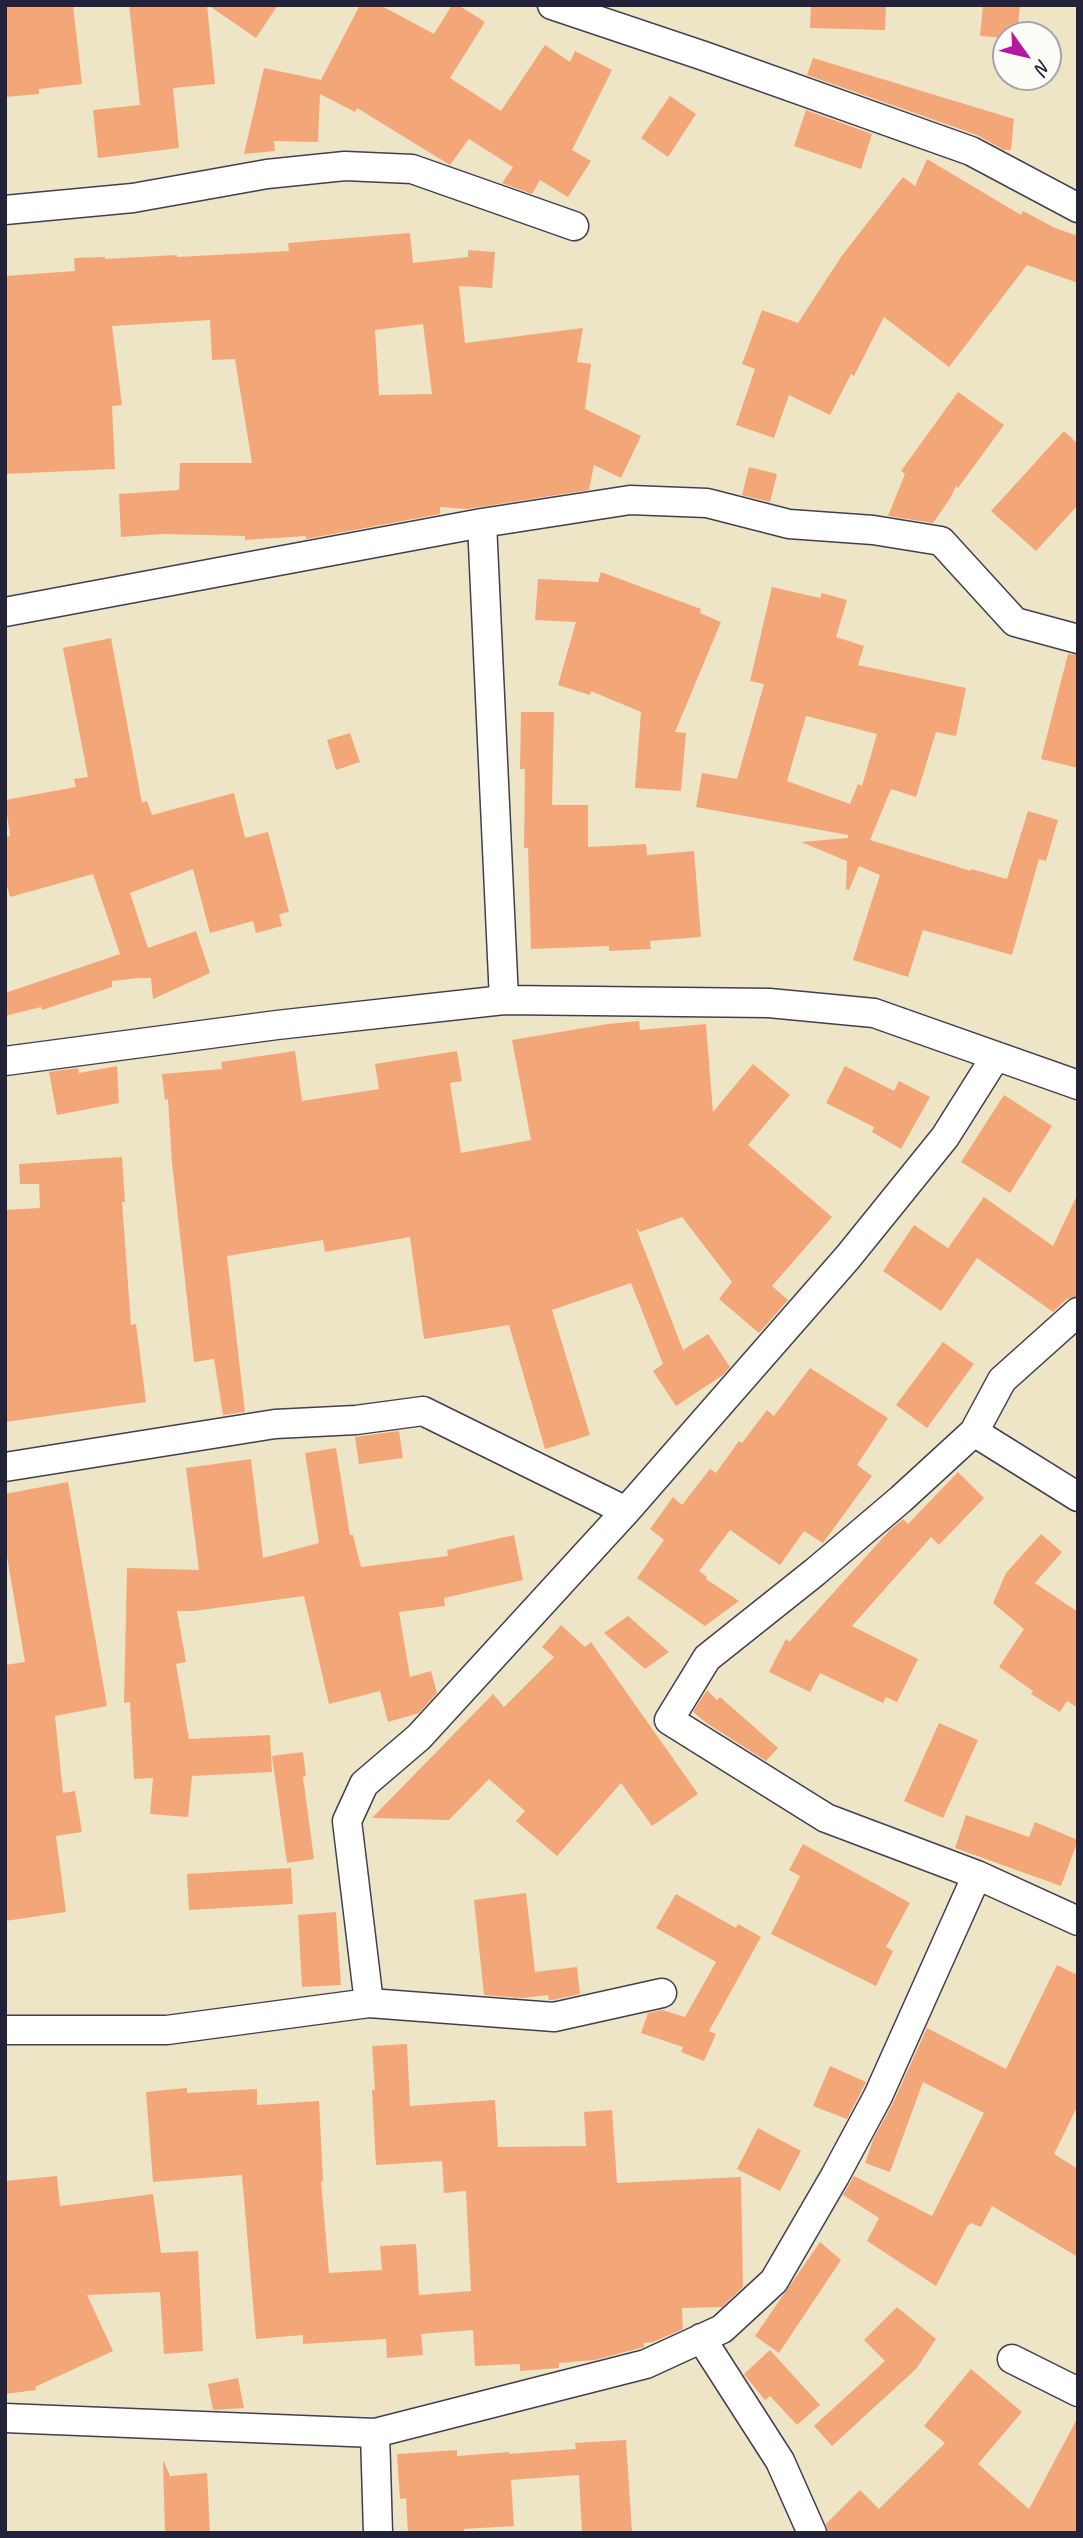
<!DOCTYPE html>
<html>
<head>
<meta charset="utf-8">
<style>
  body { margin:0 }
  #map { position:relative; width:1083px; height:2538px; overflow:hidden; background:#eee4c6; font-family:Caveat,sans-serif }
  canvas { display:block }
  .frame { position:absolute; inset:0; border:7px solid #22223b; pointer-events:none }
  .north { position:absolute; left:992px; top:21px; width:70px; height:70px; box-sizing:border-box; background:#fdfcf7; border:2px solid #a5a5ac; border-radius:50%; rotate:124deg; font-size:19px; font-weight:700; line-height:28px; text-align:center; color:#22223b }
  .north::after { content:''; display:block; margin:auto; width:24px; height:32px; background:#b5179e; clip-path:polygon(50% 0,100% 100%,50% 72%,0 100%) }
</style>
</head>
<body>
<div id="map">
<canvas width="1083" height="2538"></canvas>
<div class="frame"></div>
<div class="north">N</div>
</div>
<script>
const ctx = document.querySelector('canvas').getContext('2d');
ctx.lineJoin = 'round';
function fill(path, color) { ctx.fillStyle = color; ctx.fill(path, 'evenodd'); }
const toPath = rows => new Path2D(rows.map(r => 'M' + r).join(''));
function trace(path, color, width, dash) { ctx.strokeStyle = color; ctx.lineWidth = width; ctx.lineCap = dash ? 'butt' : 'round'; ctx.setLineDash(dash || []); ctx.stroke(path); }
fill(toPath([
  [5,5,73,5,82,84,39,89,39,94,5,97],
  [129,5,207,5,215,84,173,88,179,148,98,158,93,110,140,105],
  [208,5,278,5,256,38],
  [360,5,380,5,434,34,452,5,458,5,485,22,450,78,501,111,545,45,570,62,575,51,612,70,572,150,591,161,568,197,540,180,532,194,502,183,513,167,469,139,450,165,357,108,355,112,320,94,318,142,274,141,275,151,244,154,264,68,321,80],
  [811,5,886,5,885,30,810,28],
  [983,5,1020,5,1017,35,1006,35,1006,38,980,36],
  [813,58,1014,119,1011,150,1004,150,977,135,807,75],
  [670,96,696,114,668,157,641,138],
  [806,110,872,134,861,169,794,146],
  [927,159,1021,215,1023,211,1055,228,1078,236,1078,283,1027,265,949,367,884,317,854,376,851,374,830,415,789,395,774,438,736,425,755,369,742,364,762,310,798,323,841,257,903,177,915,186],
  [410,233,413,263,468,257,468,250,495,252,492,288,459,286,465,343,583,328,577,362,591,364,585,409,641,436,621,478,594,465,589,490,467,509,440,507,440,514,306,539,306,536,245,540,245,536,163,534,121,537,119,494,179,490,180,463,252,463,235,359,212,360,210,320,112,326,122,405,112,406,115,469,5,474,6,276,75,271,74,258,105,257,105,259,177,255,177,257,289,251,288,243],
  [423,324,432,394,379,395,375,330],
  [958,392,1004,425,958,488,956,486,951,497,933,523,888,516,905,474,901,471],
  [1064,431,1078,444,1078,505,1036,551,991,511],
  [749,467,777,474,770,502,742,495],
  [601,572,701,609,700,613,721,622,675,732,686,733,681,791,635,788,641,712,591,691,590,695,558,685,576,622,535,620,538,579,598,582],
  [772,587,820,598,822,593,847,600,836,637,864,646,858,665,966,688,956,736,936,732,916,797,891,789,870,840,971,871,971,869,1007,879,1028,811,1058,820,1046,861,1039,859,1012,955,923,930,908,977,853,960,880,875,859,866,849,890,846,889,847,861,801,842,848,838,848,835,696,807,702,773,737,779,764,684,750,681],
  [806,716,877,734,862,786,858,784,850,804,787,781],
  [111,638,142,803,147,801,152,815,234,793,245,838,268,832,289,912,279,914,282,926,256,933,253,921,210,933,193,869,130,893,148,948,196,931,210,973,153,999,151,978,139,978,112,981,112,987,42,1010,41,1007,5,1016,5,993,120,954,93,874,10,897,5,878,5,837,10,836,5,800,76,787,74,779,88,777,63,648],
  [1068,654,1078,655,1078,768,1041,759],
  [521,712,554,712,552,805,588,805,588,847,646,844,647,855,694,851,701,937,650,941,651,949,609,951,609,946,531,949,528,848,524,848,525,769,520,769],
  [350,733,360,762,336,770,327,740],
  [639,1021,640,1030,706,1024,713,1112,753,1064,790,1095,748,1145,832,1217,772,1286,788,1300,759,1333,719,1299,732,1282,682,1217,640,1232,636,1228,683,1350,708,1334,730,1367,723,1375,676,1406,653,1371,663,1364,631,1283,552,1310,590,1435,545,1449,509,1325,424,1339,410,1237,325,1252,323,1240,227,1256,245,1412,223,1415,214,1359,194,1362,172,1163,168,1099,165,1100,162,1074,222,1069,221,1062,295,1051,302,1101,379,1089,375,1064,457,1051,462,1081,450,1083,461,1153,531,1140,512,1040,608,1024],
  [117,1066,119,1103,57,1115,49,1072,78,1068,79,1073],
  [845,1066,894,1091,899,1081,930,1097,901,1149,872,1132,874,1127,826,1103],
  [1004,1095,1052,1126,1010,1193,961,1162],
  [122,1157,125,1202,122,1202,131,1325,136,1324,146,1402,5,1422,5,1210,40,1208,39,1184,20,1184,19,1164],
  [1078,1193,1078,1296,1067,1299,1053,1312,977,1258,941,1311,883,1271,914,1225,948,1248,984,1197,1053,1246],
  [943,1342,974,1364,927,1428,896,1405],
  [810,1368,888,1418,857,1465,872,1476,823,1543,804,1531,780,1565,730,1530,699,1571,707,1577,706,1579,739,1601,705,1626,637,1578,664,1540,650,1529,673,1497,682,1505,710,1469,716,1473,739,1441,742,1443,767,1410,774,1416],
  [399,1431,403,1458,359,1464,355,1437],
  [336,1448,350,1535,353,1535,361,1567,448,1556,447,1550,514,1535,523,1580,444,1598,445,1606,399,1612,410,1677,431,1671,437,1693,419,1713,388,1722,380,1691,329,1704,304,1596,194,1611,177,1611,186,1662,176,1664,189,1739,270,1735,272,1772,192,1776,188,1817,150,1814,153,1778,134,1779,130,1702,124,1703,127,1568,199,1570,186,1468,251,1459,263,1558,319,1543,305,1453],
  [958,1472,984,1498,939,1545,931,1537,852,1626,918,1659,897,1702,886,1697,883,1703,820,1673,810,1692,769,1672,786,1639,789,1642,890,1530,903,1519,908,1524],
  [68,1482,107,1706,55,1716,63,1793,75,1791,82,1832,56,1836,66,1912,5,1921,5,1665,25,1662,5,1545,5,1494],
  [1041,1534,1062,1552,1035,1583,1078,1612,1078,1708,1067,1701,1060,1712,1031,1694,1033,1691,999,1667,1024,1629,993,1603,1006,1573],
  [628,1616,669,1652,645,1669,604,1633],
  [561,1625,585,1647,591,1642,698,1794,652,1826,621,1783,557,1856,516,1821,525,1811,489,1779,449,1820,372,1818,493,1694,504,1707,554,1657,542,1647],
  [707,1690,717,1700,720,1697,778,1748,766,1761,708,1724,693,1712],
  [939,1723,978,1740,943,1818,904,1801],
  [303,1752,306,1776,303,1777,314,1859,287,1863,272,1756],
  [966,1815,1029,1837,1035,1822,1078,1840,1061,1886,955,1848],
  [803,1844,910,1903,886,1947,893,1951,876,1986,771,1934,800,1876,789,1870],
  [291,1868,293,1904,189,1910,187,1874],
  [526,1893,535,1972,577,1967,580,1994,553,2000,549,2000,548,1995,523,1998,484,1995,474,1900],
  [676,1894,736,1928,738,1924,761,1937,709,2031,716,2034,704,2061,681,2052,683,2047,641,2033,648,2013,662,2010,685,2017,716,1962,656,1928],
  [336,1912,341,1985,302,1987,298,1915],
  [1057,1965,1078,1975,1078,2105,1054,2154,1078,2169,1078,2257,992,2206,981,2227,971,2223,967,2227,936,2286,867,2241,879,2218,843,2195,854,2176,932,2216,984,2113,923,2082,890,2172,865,2163,873,2140,893,2103,927,2028,1006,2069],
  [407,2044,410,2106,495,2100,498,2147,586,2146,584,2112,612,2110,617,2183,741,2177,743,2287,722,2307,682,2308,683,2329,653,2342,644,2343,644,2347,640,2348,595,2360,559,2363,559,2368,520,2371,520,2364,475,2366,473,2330,421,2334,423,2355,387,2358,386,2339,303,2344,303,2335,256,2339,242,2175,153,2182,146,2092,187,2088,187,2093,257,2089,257,2105,319,2101,323,2181,321,2181,329,2273,382,2270,380,2246,416,2244,419,2295,471,2291,466,2191,444,2193,442,2161,376,2165,372,2090,375,2090,372,2046],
  [830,2066,866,2082,847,2119,813,2106],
  [758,2128,801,2151,780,2191,737,2169],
  [57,2176,60,2206,153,2194,161,2253,198,2251,203,2351,164,2354,160,2292,87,2295,113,2351,35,2387,36,2390,5,2394,5,2181],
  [820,2242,841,2260,779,2353,755,2336],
  [897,2307,936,2339,916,2369,832,2446,814,2426,885,2361,864,2340],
  [770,2350,820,2405,797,2425,770,2396,765,2400,744,2374],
  [971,2369,1022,2412,978,2464,1029,2509,1078,2417,1078,2533,828,2533,826,2524,860,2490,879,2509,945,2443,924,2426],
  [238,2378,244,2408,213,2410,208,2384],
  [626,2440,632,2533,582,2533,579,2475,511,2480,514,2526,464,2529,464,2533,408,2533,406,2498,400,2499,397,2454,457,2450,457,2456,509,2452,509,2454,576,2449,575,2443],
  [163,2460,171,2478,171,2476,207,2473,210,2533,165,2533]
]), '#f3a779');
const street = toPath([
  [552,5,704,56,971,151,1078,208],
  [5,210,133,198,267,174,345,166,412,169,574,226],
  [482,523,504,1000],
  [5,612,482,523,630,500,707,503,789,524,873,530,941,541,1015,622,1078,639],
  [5,1061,277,1025,504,1000,769,1003,874,1013,1078,1085],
  [1078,1312,1002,1380,974,1432,901,1499,815,1572,707,1658,669,1720,826,1818,977,1875,1078,1921],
  [974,1432,1078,1497],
  [5,1467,275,1424,356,1420,423,1411,626,1511],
  [369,2003,347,1821,364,1784,419,1737,626,1511,848,1257,945,1137,996,1056],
  [5,2030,167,2030,369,2003,554,2017,662,1993],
  [701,2338,780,2461,812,2533],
  [1012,2359,1078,2392],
  [5,2418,375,2433,646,2364,722,2329,774,2281,835,2176,878,2096,977,1875],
  [375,2433,378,2533]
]);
trace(street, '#413f50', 31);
trace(street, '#fff', 28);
</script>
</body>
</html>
